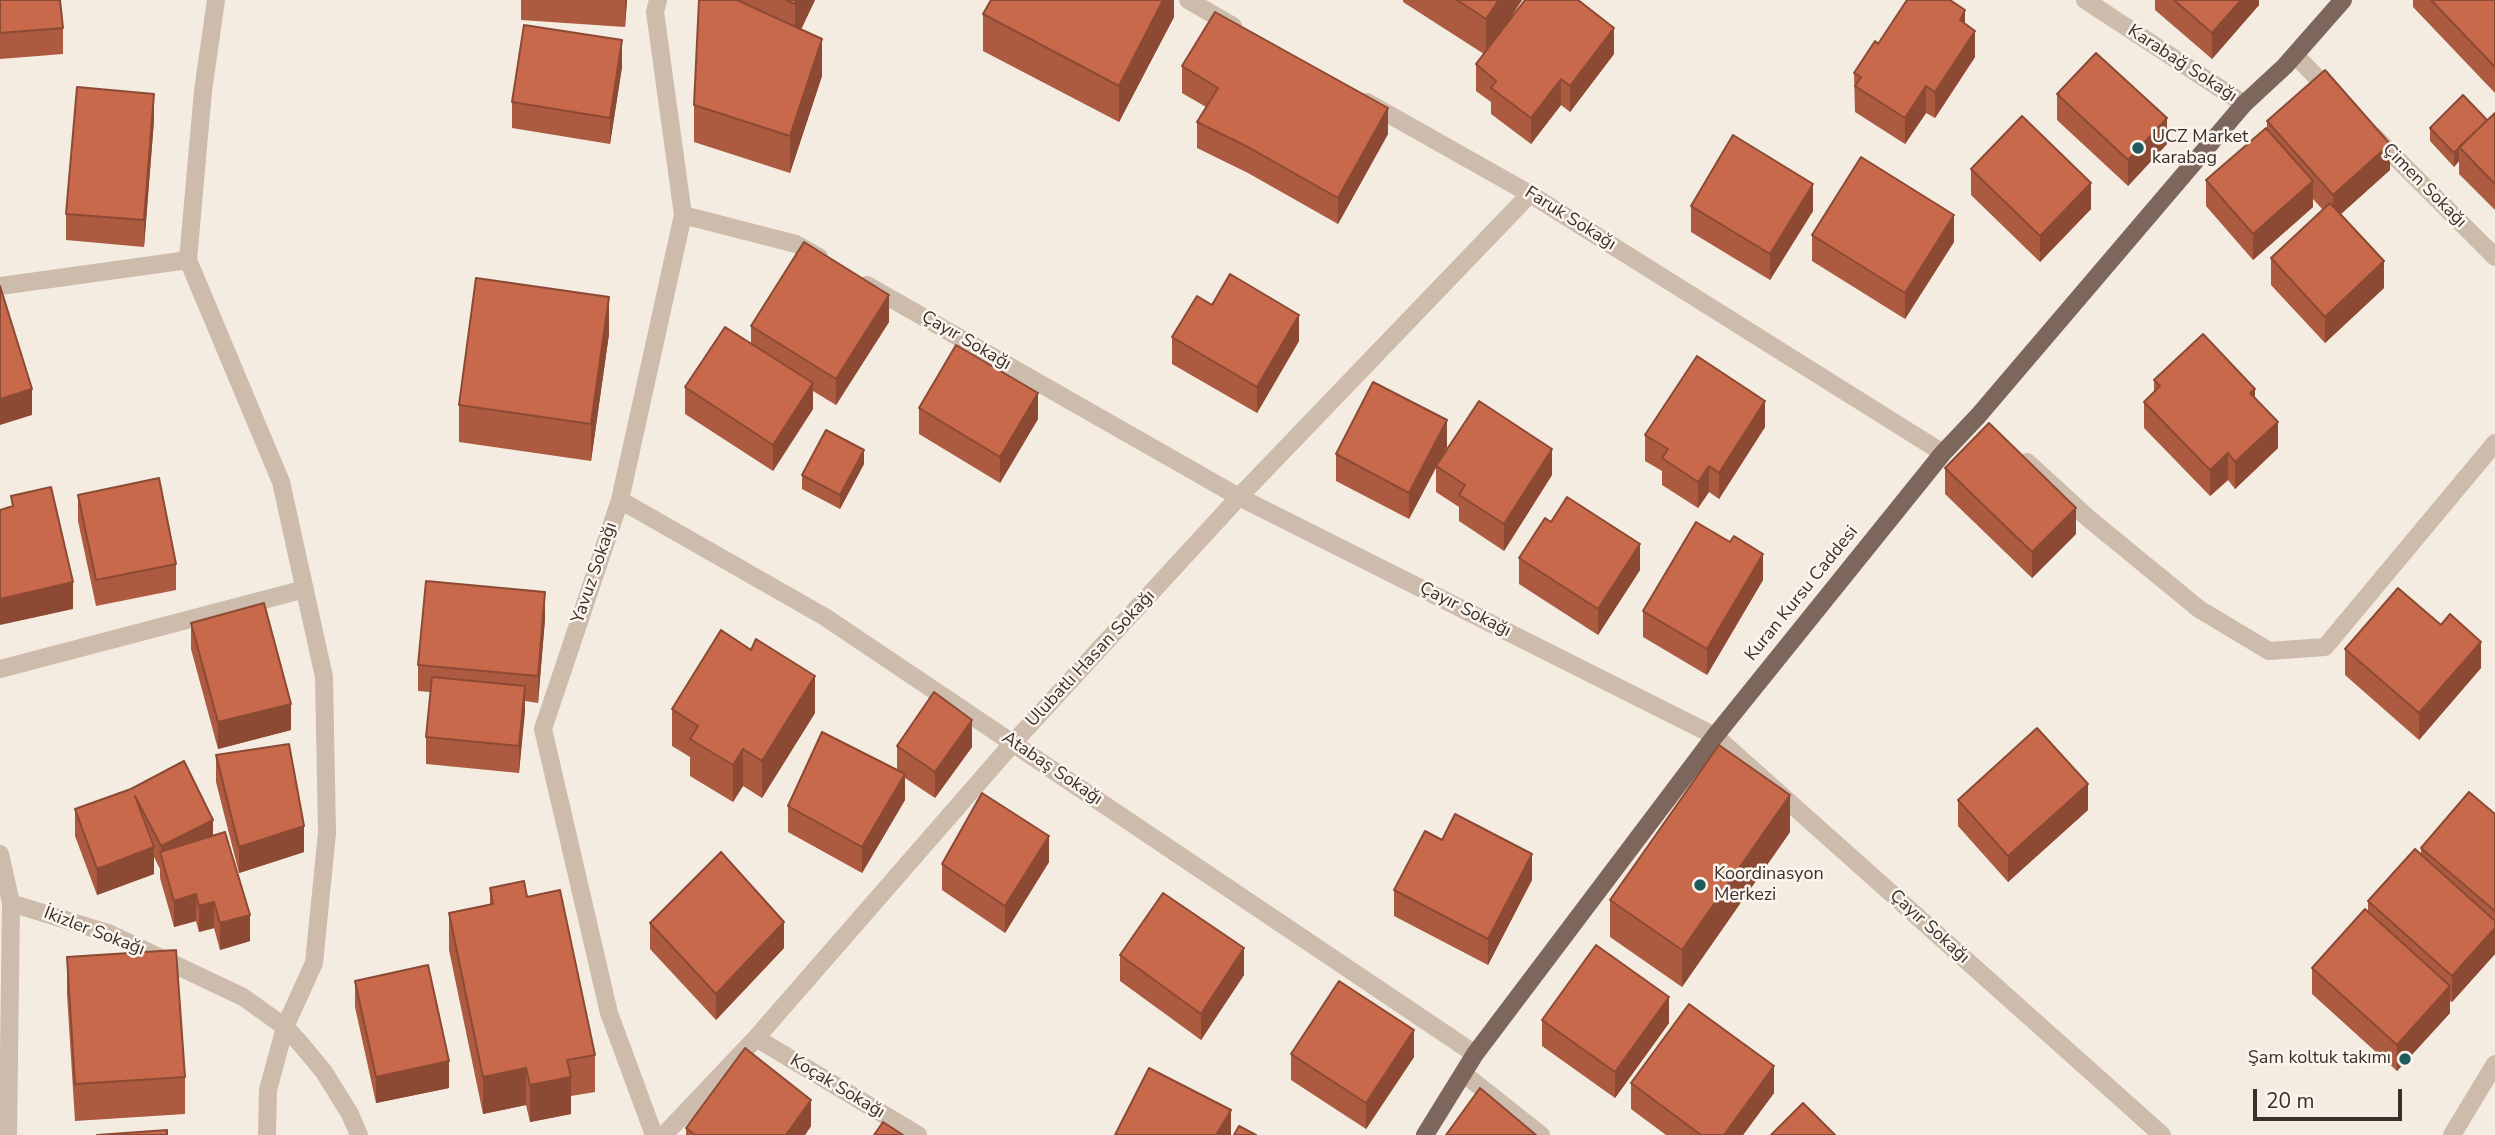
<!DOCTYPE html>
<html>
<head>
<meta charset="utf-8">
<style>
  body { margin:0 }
  #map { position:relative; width:2495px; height:1135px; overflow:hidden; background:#f4ebe1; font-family:"Nunito Sans",sans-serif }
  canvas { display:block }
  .scale { position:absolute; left:2253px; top:1089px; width:149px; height:32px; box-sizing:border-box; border:4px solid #3b302b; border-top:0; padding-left:9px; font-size:21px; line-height:24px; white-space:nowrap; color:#3b302b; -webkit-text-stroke:5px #fbf5ee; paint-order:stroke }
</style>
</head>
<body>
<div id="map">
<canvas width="2495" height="1135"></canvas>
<div class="scale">20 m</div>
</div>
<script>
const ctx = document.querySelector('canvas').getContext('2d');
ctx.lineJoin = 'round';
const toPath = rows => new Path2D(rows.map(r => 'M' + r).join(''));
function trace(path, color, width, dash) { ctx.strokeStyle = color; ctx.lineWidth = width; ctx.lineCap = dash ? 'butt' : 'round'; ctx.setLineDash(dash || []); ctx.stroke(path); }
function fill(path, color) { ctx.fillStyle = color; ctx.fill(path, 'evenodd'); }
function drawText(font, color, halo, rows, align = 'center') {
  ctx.font = font + ' "Nunito Sans",sans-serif'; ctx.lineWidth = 5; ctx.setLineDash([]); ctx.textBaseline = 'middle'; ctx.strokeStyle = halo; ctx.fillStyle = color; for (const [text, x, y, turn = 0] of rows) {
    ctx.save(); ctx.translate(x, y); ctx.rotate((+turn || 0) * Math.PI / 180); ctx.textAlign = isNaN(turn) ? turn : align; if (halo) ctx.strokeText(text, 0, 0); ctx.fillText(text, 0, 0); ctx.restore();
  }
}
trace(toPath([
  [216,0,203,91,188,260,281,482,324,677,327,833,314,963,285,1027,268,1090,267,1135],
  [1188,0,1233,26],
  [2085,0,2244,104],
  [2295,55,2332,93],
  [1367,102,1530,194,1943,453],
  [2374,136,2495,257],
  [683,215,796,244,819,257],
  [867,285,1239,497,1715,736,2162,1135],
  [0,286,188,260],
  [2027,462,2088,518,2199,609,2269,651,2325,647,2495,443],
  [620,500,825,617,1475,1054],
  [0,669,305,589],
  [0,854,11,903,8,1135],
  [11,903,108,933,243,997,285,1027,300,1043,324,1072,350,1114,359,1135],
  [756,1038,918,1135],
  [1464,1074,1541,1135],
  [654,1135,609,1013,543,729,620,500,683,215,655,12,658,0],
  [664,1135,756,1038,1013,743,1239,497,1530,194],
  [2452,1135,2495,1064]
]), '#cdbbac', 18);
trace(toPath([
  [1425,1135,1475,1054,1715,736,1943,453,1978,416,2244,104,2285,66,2343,0]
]), '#7d675c', 18);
fill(toPath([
  [0,0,63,28,63,54,0,59],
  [521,0,627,0,625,27,521,20],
  [699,0,815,0,801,30,822,76,790,173,694,142,694,105],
  [1174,0,1174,17,1119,122,983,51,983,14],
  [1403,0,1522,0,1507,23,1614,54,1570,112,1561,105,1531,144,1491,114,1491,102,1476,91,1476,64,1484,54,1403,2],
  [2155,0,2259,0,2259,5,2212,59,2155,10],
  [2413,0,2495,0,2495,93,2413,7],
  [1965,24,1975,57,1935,118,1926,113,1905,144,1855,112,1854,73,1878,44],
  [1182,66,1388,134,1338,224,1248,173,1197,148,1197,122,1206,107,1182,93],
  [622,67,610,144,512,128,512,102],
  [2057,94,2167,144,2128,186,2057,120],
  [2495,113,2495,210,2459,174,2459,161,2454,167,2430,141,2430,128,2487,120],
  [154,120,144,247,66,240,66,214],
  [2267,121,2390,170,2340,215,2384,288,2325,343,2271,285,2271,258,2323,210,2313,199,2313,207,2253,260,2206,206,2206,180,2267,129],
  [1971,169,2091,209,2040,262,1971,195],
  [1691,206,1813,211,1770,280,1691,232],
  [1812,235,1954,242,1905,319,1812,261],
  [1212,305,1299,341,1257,413,1172,364,1172,337],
  [889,322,836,405,813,391,813,409,773,471,685,414,685,387,751,343,751,326],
  [609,334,591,461,459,442,459,405],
  [2154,380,2255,398,2278,448,2235,489,2228,480,2210,496,2144,428,2144,402,2154,392],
  [919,408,1038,419,1000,483,919,434],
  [1765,427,1719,499,1709,492,1698,508,1662,485,1662,471,1645,461,1645,435],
  [1447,447,1437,465,1552,475,1504,551,1459,521,1459,507,1436,492,1436,466,1409,519,1336,481,1336,454],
  [864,464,840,509,802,489,802,475],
  [1945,468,2076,534,2032,578,1945,494],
  [78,495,176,564,176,590,96,606,78,521],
  [1519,558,1640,570,1598,635,1519,584],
  [1763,580,1707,675,1643,637,1643,611],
  [545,619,538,703,525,701,519,773,426,764,426,737,430,692,418,691,418,665],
  [191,623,291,730,218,749,191,649],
  [2345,649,2481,668,2419,740,2345,675],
  [672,709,815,713,762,798,743,786,733,802,690,776,690,757,672,746],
  [897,746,972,747,935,798,905,778,905,800,862,873,788,832,788,806,897,770],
  [216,755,304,852,239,873,216,782],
  [131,789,213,836,250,941,220,950,214,928,199,932,196,921,174,927,160,878,160,869,154,857,154,874,97,895,75,836,75,809],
  [1958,800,2088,810,2008,882,1958,826],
  [2495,814,2495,954,2452,1002,2450,1001,2450,1013,2397,1071,2312,994,2312,968,2368,912,2368,901,2421,855,2421,848],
  [1790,832,1682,987,1610,937,1610,900],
  [1442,840,1532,880,1488,965,1394,916,1394,890],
  [1049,862,1005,933,942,890,942,864],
  [490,888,527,897,595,1055,595,1092,571,1096,571,1114,530,1122,526,1105,483,1114,449,950,449,913,490,905],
  [650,923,784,948,716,1020,650,949],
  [1120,955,1244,975,1201,1040,1120,981],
  [67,957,185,1077,185,1114,75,1121,67,994],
  [355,981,449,1088,376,1103,355,1007],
  [1542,1020,1669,1023,1615,1098,1542,1046],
  [1291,1054,1414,1057,1366,1129,1291,1080],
  [1631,1083,1774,1093,1743,1135,1666,1135,1631,1109],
  [811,1126,805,1135,686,1135,686,1128]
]), '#ac5a40');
fill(toPath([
  [625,0,627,0,625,27],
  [797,0,815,0,795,41,795,4],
  [1163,0,1174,0,1174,17,1119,122,1119,86],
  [1499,0,1522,0,1486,56,1486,19],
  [2241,0,2259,0,2259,5,2212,59,2212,33],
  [1965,10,1965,37,1960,20],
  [1614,28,1614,54,1570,112,1570,86],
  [1975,31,1975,57,1935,118,1935,92],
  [822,39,822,76,790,173,790,136],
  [622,40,622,67,610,144,610,118],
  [1561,79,1561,105,1531,144,1531,118],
  [1926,86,1926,113,1905,144,1905,118],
  [154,94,154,120,144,247,144,220],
  [1388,108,1388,134,1338,224,1338,198],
  [2167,118,2167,144,2128,186,2128,160],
  [2390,144,2390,170,2333,221,2333,195],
  [2459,148,2459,161,2454,167,2454,153],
  [2313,181,2313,207,2253,260,2253,234],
  [2091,183,2091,209,2040,262,2040,236],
  [1813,184,1813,211,1770,280,1770,254],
  [1954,215,1954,242,1905,319,1905,293],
  [2384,261,2384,288,2325,343,2325,317],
  [889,295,889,322,836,405,836,379],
  [609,297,609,334,591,461,591,424],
  [1299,315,1299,341,1257,413,1257,387],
  [813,383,813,409,773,471,773,445],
  [32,389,32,415,0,425,0,399],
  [2255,389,2255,415,2250,393],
  [1038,393,1038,419,1000,483,1000,457],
  [1765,401,1765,427,1719,499,1719,473],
  [1447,420,1447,447,1409,519,1409,493],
  [2278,422,2278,448,2235,489,2235,462],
  [1552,449,1552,475,1504,551,1504,524],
  [864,450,864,464,840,509,840,495],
  [2228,453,2228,480,2210,496,2210,470],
  [1709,466,1709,492,1698,508,1698,482],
  [2076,508,2076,534,2032,578,2032,552],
  [1640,544,1640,570,1598,635,1598,609],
  [1763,554,1763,580,1707,675,1707,649],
  [73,582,73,609,0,625,0,599],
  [545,592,545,619,538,703,538,676],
  [2481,642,2481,668,2419,740,2419,713],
  [815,676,815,713,762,798,762,761],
  [525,686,525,712,519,773,519,746],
  [291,704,291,730,218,749,218,722],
  [972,720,972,747,935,798,935,772],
  [743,749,743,786,733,802,733,765],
  [905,774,905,800,862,873,862,847],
  [2088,784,2088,810,2008,882,2008,856],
  [1790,795,1790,832,1682,987,1682,950],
  [213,820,213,846,161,858,161,846],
  [304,826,304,852,239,873,239,847],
  [1049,836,1049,862,1005,933,1005,906],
  [154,847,154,874,97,895,97,869],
  [1532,854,1532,880,1488,965,1488,939],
  [196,894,196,921,174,927,174,901],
  [214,902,214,928,199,932,199,906],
  [250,915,250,941,220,950,220,923],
  [784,922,784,948,716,1020,716,994],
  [2495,928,2495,954,2452,1002,2452,976],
  [1244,948,1244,975,1201,1040,1201,1014],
  [2450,986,2450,1013,2397,1071,2397,1045],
  [1669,997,1669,1023,1615,1098,1615,1072],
  [1414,1030,1414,1057,1366,1129,1366,1103],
  [449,1061,449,1088,376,1103,376,1077],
  [1774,1066,1774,1093,1743,1135,1724,1135],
  [526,1068,526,1105,483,1114,483,1077],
  [571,1077,571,1114,530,1122,530,1085],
  [811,1100,811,1126,805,1135,786,1135],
  [1231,1110,1231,1135,1216,1135]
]), '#8c4a34');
const building = toPath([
  [0,0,60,0,63,28,0,33,0,0],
  [699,0,737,0,822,39,790,136,694,105,699,0],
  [786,0,797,0,795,4,786,0],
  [991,0,1163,0,1119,86,983,14,991,0],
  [1457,0,1499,0,1486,19,1457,0],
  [1525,0,1578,0,1614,28,1570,86,1561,79,1531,118,1491,88,1496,81,1476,64,1525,0],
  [1907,0,1950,0,1965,10,1960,20,1975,31,1935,92,1926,86,1905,118,1855,86,1861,77,1854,73,1875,41,1878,44,1907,0],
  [2174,0,2241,0,2212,33,2174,0],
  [2431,0,2495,0,2495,67,2431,0],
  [1215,12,1388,108,1338,198,1248,147,1197,122,1218,88,1182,66,1215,12],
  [524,25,622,40,610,118,512,102,524,25],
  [2096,53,2167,118,2128,160,2057,94,2096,53],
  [2325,70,2390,144,2333,195,2267,121,2325,70],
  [77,87,154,94,144,220,66,214,77,87],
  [2463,95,2487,120,2454,153,2430,128,2463,95],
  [2495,113,2495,184,2459,147,2495,113],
  [2022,116,2091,183,2040,236,1971,169,2022,116],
  [2266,128,2313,181,2253,234,2206,180,2266,128],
  [1733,135,1813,184,1770,254,1691,206,1733,135],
  [1861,157,1954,215,1905,293,1812,235,1861,157],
  [2330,203,2384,261,2325,317,2271,258,2330,203],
  [804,242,889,295,836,379,751,326,804,242],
  [1230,274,1299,315,1257,387,1172,337,1197,296,1212,305,1230,274],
  [476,278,609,297,591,424,459,405,476,278],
  [0,286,32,389,0,399,0,286],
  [725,327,813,383,773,445,685,387,725,327],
  [2203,334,2255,389,2250,393,2278,422,2235,462,2228,453,2210,470,2144,402,2160,386,2154,380,2203,334],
  [956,345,1038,393,1000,457,919,408,956,345],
  [1697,356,1765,401,1719,473,1709,466,1698,482,1662,458,1668,449,1645,435,1697,356],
  [1373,382,1447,420,1409,493,1336,454,1373,382],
  [1479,401,1552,449,1504,524,1459,495,1465,485,1436,466,1479,401],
  [1989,423,2076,508,2032,552,1945,468,1989,423],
  [826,430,864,450,840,495,802,475,826,430],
  [159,478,176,564,96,580,78,495,159,478],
  [51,487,73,582,0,599,0,510,13,506,11,496,51,487],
  [1567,497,1640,544,1598,609,1519,558,1545,518,1551,522,1567,497],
  [1696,522,1730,542,1734,536,1763,554,1707,649,1643,611,1696,522],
  [426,581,545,592,538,676,418,665,426,581],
  [2398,588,2441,625,2450,614,2481,642,2419,713,2345,649,2398,588],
  [264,603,291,704,218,722,191,623,264,603],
  [721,630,751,650,756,639,815,676,762,761,743,749,733,765,690,739,698,726,672,709,721,630],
  [432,677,525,686,519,746,426,737,432,677],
  [934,692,972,720,935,772,897,746,934,692],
  [2037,728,2088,784,2008,856,1958,800,2037,728],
  [822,732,905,774,862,847,788,806,822,732],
  [289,744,304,826,239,847,216,755,289,744],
  [1719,745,1790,795,1682,950,1610,900,1719,745],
  [184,761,213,820,161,846,135,796,154,847,97,869,75,809,131,789,184,761],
  [2469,792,2495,814,2495,911,2421,848,2469,792],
  [982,793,1049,836,1005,906,942,864,982,793],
  [1455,814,1532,854,1488,939,1394,890,1425,831,1442,840,1455,814],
  [225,832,250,915,220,923,214,902,199,906,196,894,174,901,160,852,225,832],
  [2415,849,2495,921,2495,928,2452,976,2368,901,2415,849],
  [721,852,784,922,716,994,650,923,721,852],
  [524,881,527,897,560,890,595,1055,567,1060,571,1077,530,1085,526,1068,483,1077,449,913,493,904,490,888,524,881],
  [1163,893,1244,948,1201,1014,1120,955,1163,893],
  [2365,909,2450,986,2397,1045,2312,968,2365,909],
  [1596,945,1669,997,1615,1072,1542,1020,1596,945],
  [176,950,185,1077,75,1084,67,957,176,950],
  [428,965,449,1061,376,1077,355,981,428,965],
  [1339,981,1414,1030,1366,1103,1291,1054,1339,981],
  [1689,1004,1774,1066,1724,1135,1701,1135,1631,1083,1689,1004],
  [745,1048,811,1100,786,1135,695,1135,686,1128,745,1048],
  [1149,1068,1231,1110,1216,1135,1115,1135,1149,1068],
  [1480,1088,1536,1135,1446,1135,1480,1088],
  [1803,1103,1835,1135,1771,1135,1803,1103],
  [883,1122,903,1135,874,1135,883,1122],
  [1239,1126,1256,1135,1234,1135,1239,1126],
  [167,1130,167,1135,97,1135,167,1130]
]);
fill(building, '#c8694b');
trace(building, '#8c4a34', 2);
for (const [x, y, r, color] of [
  [2138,148,7,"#1f5a5e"],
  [1700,885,7,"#1f5a5e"],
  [2405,1059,7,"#1f5a5e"]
]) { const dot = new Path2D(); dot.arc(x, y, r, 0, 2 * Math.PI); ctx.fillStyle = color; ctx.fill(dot); trace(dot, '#fbf5ee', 2.5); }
drawText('18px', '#3b302b', '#fbf5ee', [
  ["Karabağ Sokağı",2182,64,33],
  ["Çimen Sokağı",2424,186,45],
  ["Faruk Sokağı",1570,219,32],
  ["Çayır Sokağı",966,341,30],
  ["Yavuz Sokağı",595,573,-71],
  ["Kuran Kursu Caddesi",1802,594,-51],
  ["Çayır Sokağı",1465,610,27],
  ["Ulubatlı Hasan Sokağı",1091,659,-47],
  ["Atabaş Sokağı",1052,769,34],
  ["Çayır Sokağı",1929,927,42],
  ["İkizler Sokağı",94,932,21],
  ["Koçak Sokağı",837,1087,31]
]);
drawText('18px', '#3b302b', '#fbf5ee', [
  ["UCZ Market",2152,138],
  ["karabag",2152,159],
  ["Koordinasyon",1714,875],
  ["Merkezi",1714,896],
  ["Şam koltuk takımı",2391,1059,"right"]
], 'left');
</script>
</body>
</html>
